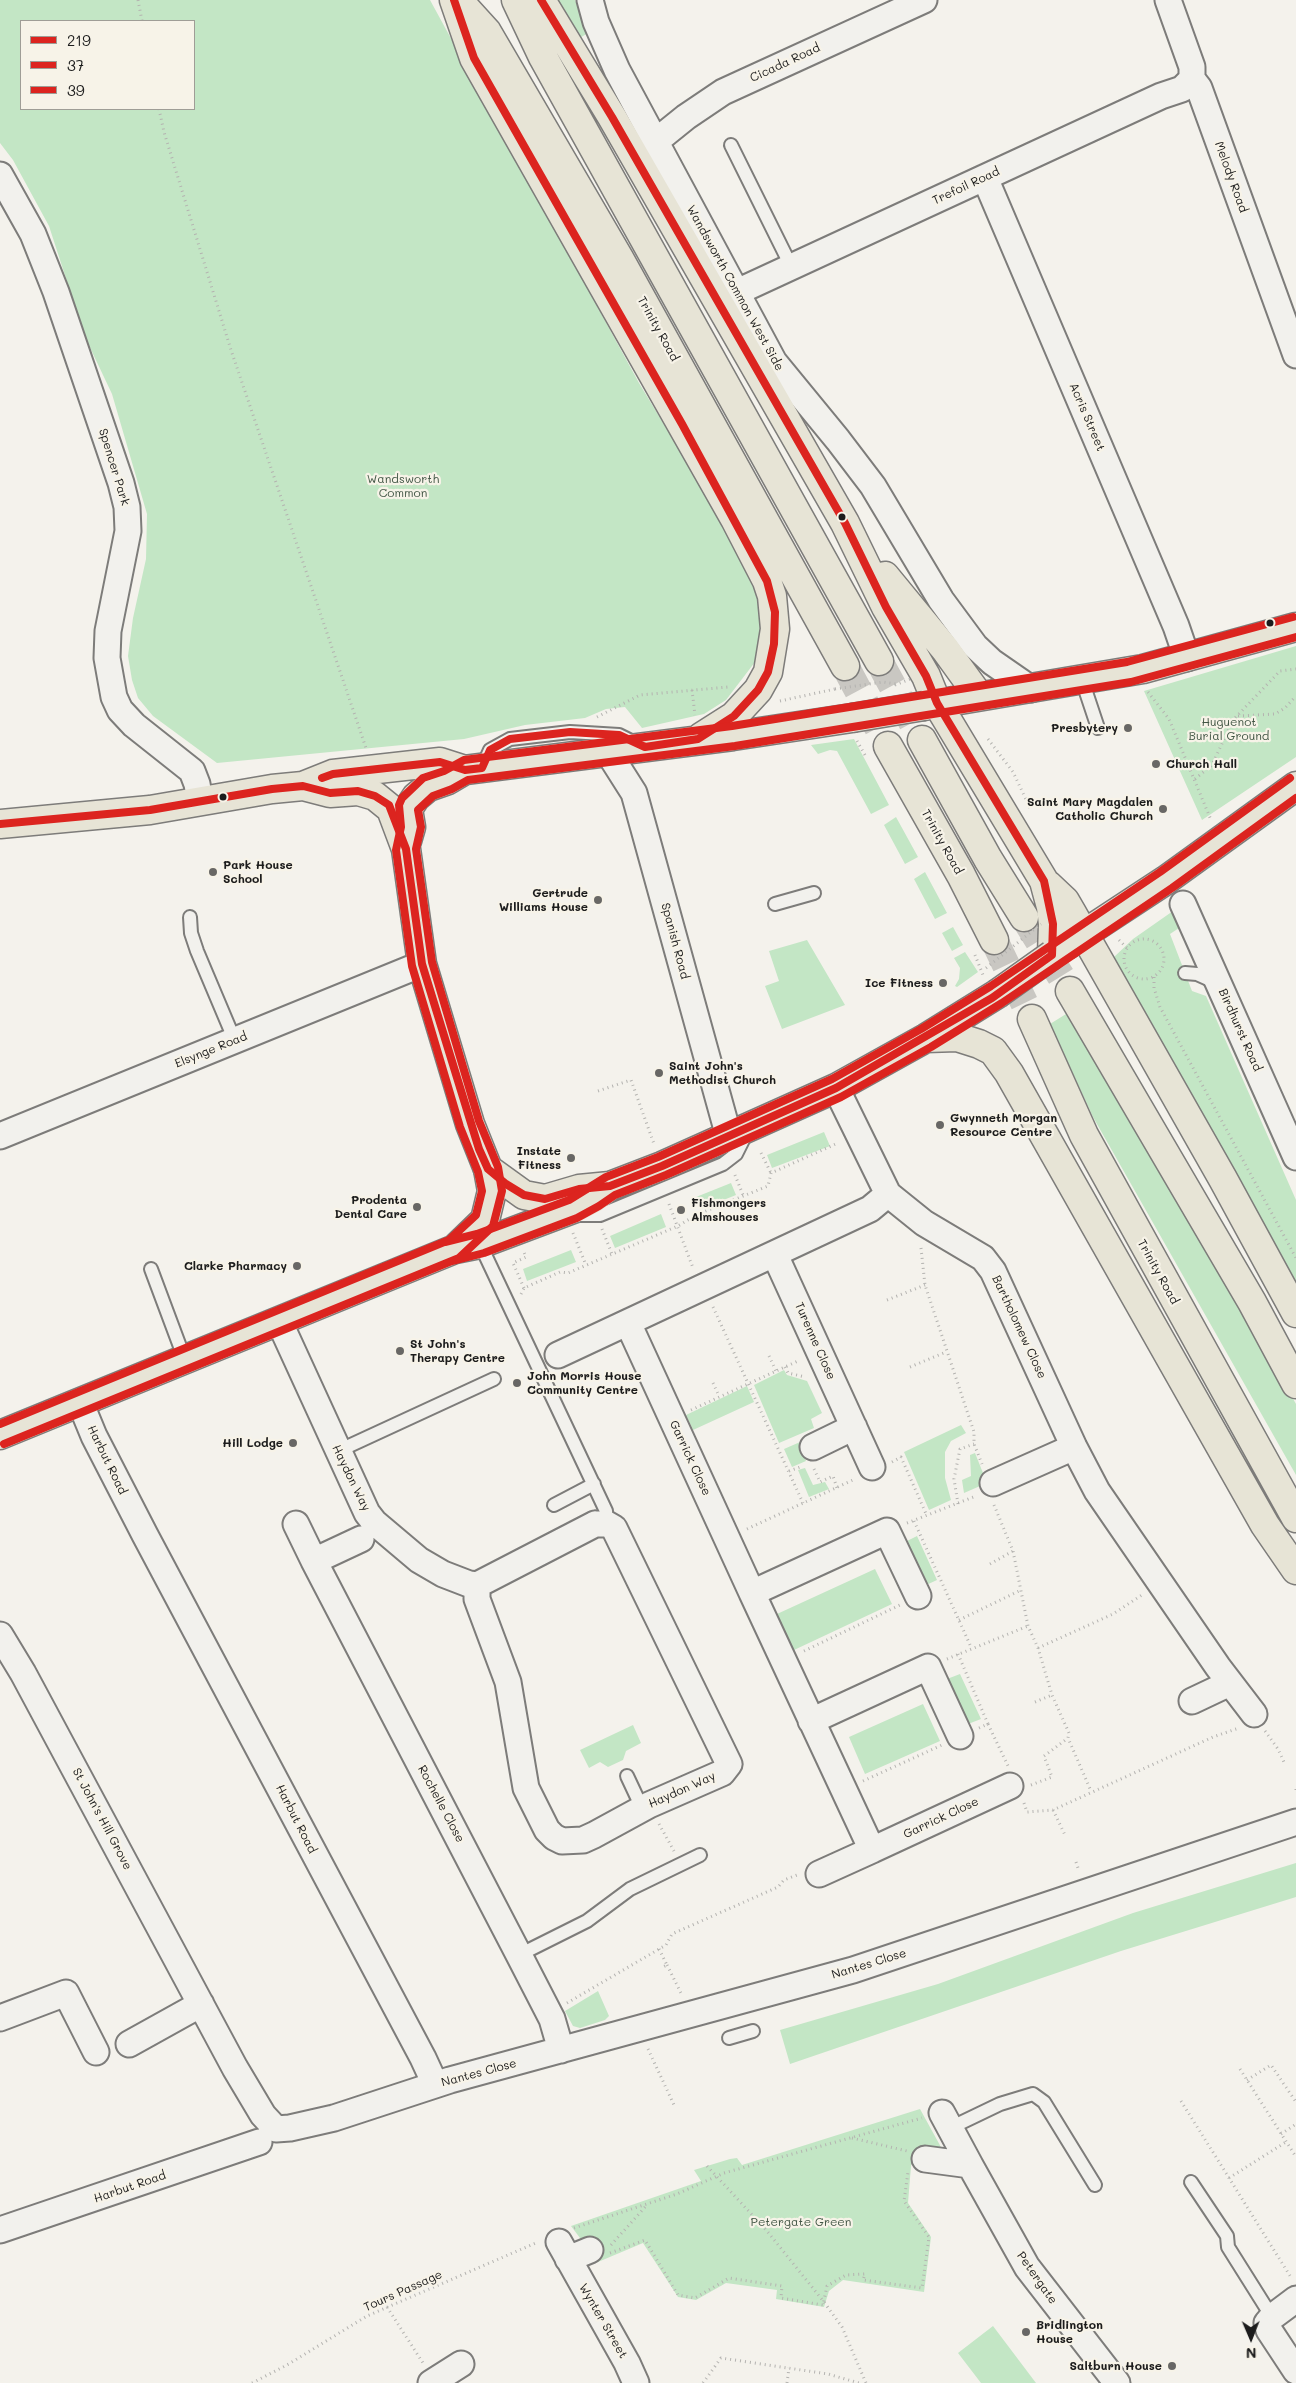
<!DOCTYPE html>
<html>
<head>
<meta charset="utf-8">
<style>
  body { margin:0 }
  #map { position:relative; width:1296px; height:2383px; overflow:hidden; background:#f4f2ec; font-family:Mali,sans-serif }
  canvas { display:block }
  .legend { position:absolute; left:20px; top:20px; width:175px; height:90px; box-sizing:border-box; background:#f7f3e8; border:1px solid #9f9d96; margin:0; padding:6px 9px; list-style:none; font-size:15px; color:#1c1c1c }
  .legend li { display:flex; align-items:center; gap:10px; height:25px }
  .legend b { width:25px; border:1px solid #9f9d96 }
  .north { position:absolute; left:1226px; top:2313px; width:50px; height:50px; -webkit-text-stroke:4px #f7f3e8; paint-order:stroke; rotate:179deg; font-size:14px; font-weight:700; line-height:20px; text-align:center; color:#1c1c1c }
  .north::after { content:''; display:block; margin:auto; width:18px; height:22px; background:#1c1c1c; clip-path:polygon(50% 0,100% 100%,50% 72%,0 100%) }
</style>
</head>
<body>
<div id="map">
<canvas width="1296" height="2383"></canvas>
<ul class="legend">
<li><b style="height:6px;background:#dc241f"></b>219</li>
<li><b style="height:6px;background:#dc241f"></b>37</li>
<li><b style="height:6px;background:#dc241f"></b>39</li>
</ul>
<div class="north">N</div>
</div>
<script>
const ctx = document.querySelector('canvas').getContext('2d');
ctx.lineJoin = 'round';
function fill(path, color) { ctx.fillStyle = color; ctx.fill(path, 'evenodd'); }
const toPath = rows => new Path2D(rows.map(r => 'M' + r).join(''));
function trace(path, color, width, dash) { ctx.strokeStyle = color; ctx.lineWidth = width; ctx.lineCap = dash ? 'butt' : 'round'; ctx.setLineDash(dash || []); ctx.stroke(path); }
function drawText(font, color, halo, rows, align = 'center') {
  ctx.font = font + ' Mali,sans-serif'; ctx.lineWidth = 4.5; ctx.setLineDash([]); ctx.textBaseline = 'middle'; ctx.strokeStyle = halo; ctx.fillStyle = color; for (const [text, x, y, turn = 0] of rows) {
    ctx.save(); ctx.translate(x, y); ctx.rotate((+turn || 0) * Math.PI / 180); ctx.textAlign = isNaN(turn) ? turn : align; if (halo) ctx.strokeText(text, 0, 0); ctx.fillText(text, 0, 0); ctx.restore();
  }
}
fill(toPath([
  [0,0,430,0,639,383,739,549,760,601,764,639,755,662,726,700,704,714,642,728,625,707,606,709,585,718,525,725,464,739,217,763,153,716,138,698,132,680,128,656,133,618,146,559,147,514,112,394,85,337,49,226,13,160,0,143],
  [21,21,194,21,194,109,21,109],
  [553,0,575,0,588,33,578,39],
  [1296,646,1296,757,1202,820,1144,691],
  [854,739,889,805,871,814,837,751,830,750,818,754,811,745],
  [896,817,918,857,905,864,884,825],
  [925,872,947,913,935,919,914,879],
  [1173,911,1182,926,1170,934,1192,991,1206,996,1296,1200,1296,1290,1118,973,1114,957,1133,939],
  [953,927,963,945,952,951,942,933],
  [807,940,845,1005,782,1029,765,986,779,981,769,951],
  [965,952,978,972,957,987,955,986,959,979,960,968,954,958],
  [1066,1014,1148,1146,1296,1404,1296,1475,1093,1117,1050,1024],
  [824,1132,830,1146,772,1168,767,1155],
  [731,1183,736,1195,701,1209,696,1197],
  [661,1214,666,1227,615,1248,610,1236],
  [571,1250,576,1262,527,1281,523,1269],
  [784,1370,787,1375,807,1381,822,1413,811,1419,814,1428,779,1443,754,1385],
  [747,1386,754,1402,693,1430,686,1415],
  [961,1425,966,1433,951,1441,945,1452,945,1478,951,1500,929,1510,904,1452],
  [807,1439,810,1447,801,1451,806,1461,792,1467,784,1449],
  [975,1453,987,1483,964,1493,962,1480,971,1476,970,1455],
  [805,1468,813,1485,825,1482,829,1489,809,1497,798,1470],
  [917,1536,937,1580,924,1586,903,1543],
  [875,1569,892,1604,794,1650,777,1614],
  [960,1674,981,1719,968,1724,947,1679],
  [923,1704,940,1741,865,1774,849,1737],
  [633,1725,641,1743,626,1751,623,1760,608,1767,600,1762,589,1768,580,1750],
  [1296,1863,1296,1897,1121,1951,790,2064,780,2030,938,1984,1133,1913],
  [598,1991,609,2016,605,2020,580,2028,573,2026,565,2011],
  [920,2109,942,2149,934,2148,913,2156,911,2166,908,2203,931,2237,924,2292,843,2280,829,2291,824,2307,776,2299,777,2290,726,2283,696,2300,678,2297,643,2243,598,2262,587,2242,583,2242,571,2226,701,2181,694,2170,730,2159,737,2158,742,2165],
  [993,2326,1036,2383,981,2383,958,2353]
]), '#c3e6c5');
trace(toPath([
  [879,661,922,740],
  [845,666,888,746],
  [1024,917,1070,991],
  [994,940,1032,1019]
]), '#c9c7c2', 28, [28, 14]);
const service = toPath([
  [731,145,791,266],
  [1082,680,1098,728],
  [482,768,490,750,510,739,570,732,619,735,637,744],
  [775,904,814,893],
  [190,917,191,933,197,951,235,1041],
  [1185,973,1197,974,1217,983],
  [576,1215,600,1215,723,1164,736,1154,747,1132],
  [480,1244,606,1511,607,1524],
  [151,1269,185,1360],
  [338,1451,494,1379],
  [554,1505,594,1484],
  [627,1776,642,1808],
  [519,1955,587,1921,630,1889,700,1855],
  [729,2038,753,2031],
  [950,2128,1000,2104,1033,2094,1044,2102,1095,2185],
  [1191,2182,1227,2236,1228,2247,1272,2317]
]);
const minor = toPath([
  [590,0,596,22,617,70,774,362,838,440,873,486,941,600,975,646,992,662,1031,689],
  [1168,0,1192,67,1192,79,1199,88,1296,355],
  [655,142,686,117,723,92,924,0],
  [0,175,33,234,56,292,121,483,127,507,128,531,108,631,107,658,114,697,120,710,134,725,192,771,197,784,200,801],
  [985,178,1176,626,1187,658],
  [737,292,1161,96,1182,89,1192,79],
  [608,752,634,793,729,1137],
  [1183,904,1296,1157],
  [836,1088,888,1194,924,1223,983,1258,993,1271,1074,1447,1097,1491,1218,1667,1254,1714],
  [0,1136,422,964],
  [775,1255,872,1467],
  [279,1321,367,1513,374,1522,419,1560,443,1574,469,1584,477,1585],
  [628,1323,752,1593],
  [558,1355,870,1209,888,1194],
  [80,1402,94,1436,145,1535,423,2058,435,2084],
  [813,1447,854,1427],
  [993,1483,1074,1447],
  [296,1524,314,1561],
  [595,1524,607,1524,614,1528,729,1764,722,1773,649,1805,594,1835,583,1840,562,1841,554,1837,547,1830,526,1788,508,1682,477,1599,477,1585,595,1524],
  [361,1539,314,1561,519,1955,552,2019,561,2050],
  [0,1635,23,1673,235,2068,263,2115,276,2129,290,2128,334,2118,450,2080,853,1970,1296,1822],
  [1192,1701,1230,1683],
  [811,1721,928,1667,960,1736],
  [872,1850,1010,1786],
  [819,1874,872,1850,752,1593,887,1531,918,1596],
  [0,2018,66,1993,96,2052],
  [129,2044,201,2004],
  [942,2113,970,2165],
  [925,2159,970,2165,1027,2267,1117,2383],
  [0,2230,259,2142],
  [559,2242,627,2363,636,2383],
  [568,2259,590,2250],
  [1296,2299,1272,2317,1267,2323,1269,2330,1296,2371],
  [431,2383,461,2364]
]);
const primary = toPath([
  [456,1248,485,1220,492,1191,488,1169],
  [0,1435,455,1249,480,1244,573,1209,594,1198,610,1186]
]);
const trunk = toPath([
  [454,0,474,58,735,519,767,581,772,596,775,629,768,672,758,690,734,716,701,737],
  [516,0,543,57,879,661],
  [541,0,612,117,845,523,886,607,926,676,937,703,1044,881,1051,907,1053,924,1052,955],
  [459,1,487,32,619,258,845,666],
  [885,576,945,649,979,696],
  [924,706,1143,669,1296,627],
  [922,740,988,859,1024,917],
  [888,746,961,875,994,940],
  [303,786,330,793,358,791,375,796,391,809,406,849,422,964,470,1124,488,1169,524,1195,545,1199,579,1189,610,1186,662,1166,836,1088,926,1038,997,994],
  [0,824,150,810,272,789,303,786,333,774,440,762,465,770,733,736,852,718],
  [407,841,411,827,408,809,416,797,428,787,448,780,465,770],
  [1048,885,1065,901,1072,913,1223,1179,1296,1313],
  [1067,945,1166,880,1296,786],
  [1070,991,1252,1302,1296,1384],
  [1032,1019,1084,1135,1296,1518],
  [926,1038,957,1037,979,1044,993,1051,1009,1073,1265,1525,1296,1570]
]);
trace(service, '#7d7c7a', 16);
trace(minor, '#7d7c7a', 29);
trace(primary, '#7d7c7a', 31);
trace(trunk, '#7d7c7a', 31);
trace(toPath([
  [138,0,142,21],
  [159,109,164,132,231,350,366,748],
  [692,690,695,715],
  [1148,692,1169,719,1211,820],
  [780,701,835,689],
  [1238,716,1275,714,1285,708,1296,696],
  [597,717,640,695,728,687],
  [988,739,1013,772,1031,810],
  [857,741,865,755],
  [1195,779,1212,765,1233,720,1280,671,1296,669],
  '1124 959a20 20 0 1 1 40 0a20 20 0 1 1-40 0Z',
  [1119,940,1127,948],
  [975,955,983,975],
  [1154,977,1154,988,1160,1007,1296,1258],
  [598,1091,631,1080,654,1144],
  [761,1153,771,1173],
  [735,1175,743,1195],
  [669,1204,693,1268],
  [602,1229,612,1254],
  [573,1233,586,1265],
  [921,1248,925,1285,974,1432,974,1444,982,1464],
  [524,1288,513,1263,526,1257,524,1252],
  [521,1294,524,1288,560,1272,568,1273,678,1226,696,1215,768,1186,771,1173,838,1143],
  [887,1300,925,1285],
  [713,1307,803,1503],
  [769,1356,776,1371],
  [785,1367,788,1373,805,1377],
  [910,1367,946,1352],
  [713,1383,719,1396],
  [691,1410,798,1361],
  [892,1462,901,1457,927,1516],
  [814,1469,820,1482,833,1476,837,1488],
  [789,1471,803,1466],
  [958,1504,954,1479,960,1449,974,1444],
  [994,1505,1013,1551,1028,1626,1038,1648,1052,1695,1069,1733,1068,1738,1091,1791],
  [914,1521,971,1647],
  [907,1523,976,1496],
  [747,1529,855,1479],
  [990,1564,1013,1551],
  [959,1620,1019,1591],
  [1038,1648,1113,1614,1142,1595],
  [804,1651,900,1605],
  [958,1654,988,1724],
  [947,1659,1028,1626],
  [1035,1702,1052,1695],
  [979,1728,988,1724,1008,1766],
  [1265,1731,1278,1749,1284,1762],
  [863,1781,942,1745],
  [1031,1785,1052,1777,1044,1756,1068,1738],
  [1296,1789,1296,1790],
  [1024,1803,1027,1812,1053,1810,1213,1737,1239,1728],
  [1053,1810,1065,1835],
  [659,1824,674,1851],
  [1076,1862,1079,1871],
  [659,1949,667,1965,661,1968],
  [667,1965,682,1995],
  [567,2003,666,1945,672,1934,778,1887,784,1880,797,1875],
  [648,2049,674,2105],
  [1240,2069,1296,2157],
  [1247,2080,1271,2065,1296,2102],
  [1181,2101,1292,2279],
  [1281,2134,1296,2124],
  [852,2138,907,2151],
  [707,2166,767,2231,824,2302,842,2327,866,2383],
  [1229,2178,1286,2142],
  [574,2228,677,2194,724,2173,922,2118],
  [611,2245,647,2205],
  [610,2253,645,2240,678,2295,695,2298,729,2278,782,2286,781,2298,823,2305,827,2286,846,2275,865,2274,863,2280,922,2288,929,2237,904,2201,908,2172],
  [387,2307,423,2363],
  [252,2383,287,2365,367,2316,538,2242],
  [703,2383,721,2358,828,2374,859,2383],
  [787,2383,789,2368]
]), '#b4b3b0', 3, [1, 4]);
trace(service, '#f2f1ed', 12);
trace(minor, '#f2f1ed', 25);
trace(primary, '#e7e4d6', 28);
trace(trunk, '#e7e4d6', 28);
const trunkBridge = toPath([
  [852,718,924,706],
  [997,994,1052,955]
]);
trace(trunkBridge, '#7d7c7a', 31, []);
trace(toPath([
  [895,685,913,678],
  [835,689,883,682,896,684],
  [986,968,1041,924]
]), '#b4b3b0', 3, [1, 4]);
trace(trunkBridge, '#e7e4d6', 28);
trace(toPath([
  [322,778,333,774,440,762,465,770,482,768,490,750,510,739,570,732,619,735,645,747,698,739,734,716,758,690,768,672,774,644,775,612,767,581,682,424,474,58,454,0],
  [0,824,150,810,272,789,303,786,330,793,358,791,375,796,389,805,406,849,422,964,479,1149,488,1169,506,1184,524,1195,545,1199,579,1189,610,1186,662,1166,836,1088,992,998,1052,955,1053,924,1044,881,937,703,926,676,886,607,845,523,612,117,541,0]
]), '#dc241f', 8);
trace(toPath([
  [449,1262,484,1253,577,1218,599,1206,615,1195,666,1175,841,1097,931,1047,1002,1003,1172,888,1296,798],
  [4,1444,459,1258,493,1226,502,1191,498,1167,479,1121,432,962,416,849,421,827,418,810,433,796,452,789,468,780,735,746,1131,682,1296,637]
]), '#dc241f', 8);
trace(toPath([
  [445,1242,477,1234,569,1200,606,1177,658,1157,832,1079,921,1029,991,986,1160,872,1290,778],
  [0,1424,449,1240,476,1215,482,1191,478,1172,460,1127,412,966,396,850,401,827,399,805,402,798,423,778,444,771,464,760,732,726,1127,662,1293,617]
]), '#dc241f', 8);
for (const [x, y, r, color] of [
  [842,517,4.5,"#1c1c1c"],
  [1270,623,4.5,"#1c1c1c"],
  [1128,728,5,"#686765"],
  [1156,764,5,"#686765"],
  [223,797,4.5,"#1c1c1c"],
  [1163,809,5,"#686765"],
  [213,872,5,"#686765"],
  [598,900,5,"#686765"],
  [943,983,5,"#686765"],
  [659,1073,5,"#686765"],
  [940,1125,5,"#686765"],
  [571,1158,5,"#686765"],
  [417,1207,5,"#686765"],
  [681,1210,5,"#686765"],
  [297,1266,5,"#686765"],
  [400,1351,5,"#686765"],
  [517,1383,5,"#686765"],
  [293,1443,5,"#686765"],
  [1026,2332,5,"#686765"],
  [1172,2366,5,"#686765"]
]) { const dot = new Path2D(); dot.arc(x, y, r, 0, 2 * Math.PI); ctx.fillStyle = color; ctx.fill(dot); trace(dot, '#f7f3e8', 2); }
drawText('12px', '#1c1c1c', '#f7f3e8', [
  ["Cicada Road",785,63,-25],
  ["Melody Road",1231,177,70],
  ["Trefoil Road",966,186,-25],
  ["Wandsworth Common West Side",735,288,61],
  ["Trinity Road",658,329,61],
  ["Acris Street",1087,417,67],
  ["Spencer Park",114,467,73],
  ["Trinity Road",942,842,61],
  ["Spanish Road",675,941,75],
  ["Birdhurst Road",1240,1030,66],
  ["Elsynge Road",211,1050,-22],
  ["Trinity Road",1158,1272,61],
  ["Bartholomew Close",1019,1327,65],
  ["Turenne Close",815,1341,66],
  ["Garrick Close",690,1458,65],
  ["Harbut Road",107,1460,64],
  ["Haydon Way",351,1478,64],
  ["Haydon Way",682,1790,-24],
  ["Rochelle Close",441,1804,62],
  ["Garrick Close",941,1818,-25],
  ["St John's Hill Grove",102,1819,62],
  ["Harbut Road",296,1819,63],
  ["Nantes Close",869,1964,-17],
  ["Nantes Close",479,2073,-15],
  ["Harbut Road",130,2187,-19],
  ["Petergate",1037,2278,55],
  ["Tours Passage",403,2291,-24],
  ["Wynter Street",603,2321,60]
]);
drawText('12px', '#425645', '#f7f3e8', [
  ["Wandsworth",403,479],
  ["Common",403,493],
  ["Huguenot",1229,722],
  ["Burial Ground",1229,736],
  ["Petergate Green",801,2222]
]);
drawText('bold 12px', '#1c1c1c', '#f7f3e8', [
  ["Presbytery",1118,728],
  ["Church Hall",1166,764,"left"],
  ["Saint Mary Magdalen",1153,802],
  ["Catholic Church",1153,816],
  ["Park House",223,865,"left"],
  ["School",223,879,"left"],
  ["Gertrude",588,893],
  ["Williams House",588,907],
  ["Ice Fitness",933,983],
  ["Saint John's",669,1066,"left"],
  ["Methodist Church",669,1080,"left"],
  ["Gwynneth Morgan",950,1118,"left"],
  ["Resource Centre",950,1132,"left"],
  ["Instate",561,1151],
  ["Fitness",561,1165],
  ["Prodenta",407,1200],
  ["Dental Care",407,1214],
  ["Fishmongers",691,1203,"left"],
  ["Almshouses",691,1217,"left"],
  ["Clarke Pharmacy",287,1266],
  ["St John's",410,1344,"left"],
  ["Therapy Centre",410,1358,"left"],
  ["John Morris House",527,1376,"left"],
  ["Community Centre",527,1390,"left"],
  ["Hill Lodge",283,1443],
  ["Bridlington",1036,2325,"left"],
  ["House",1036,2339,"left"],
  ["Saltburn House",1162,2366]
], 'right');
</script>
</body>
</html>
